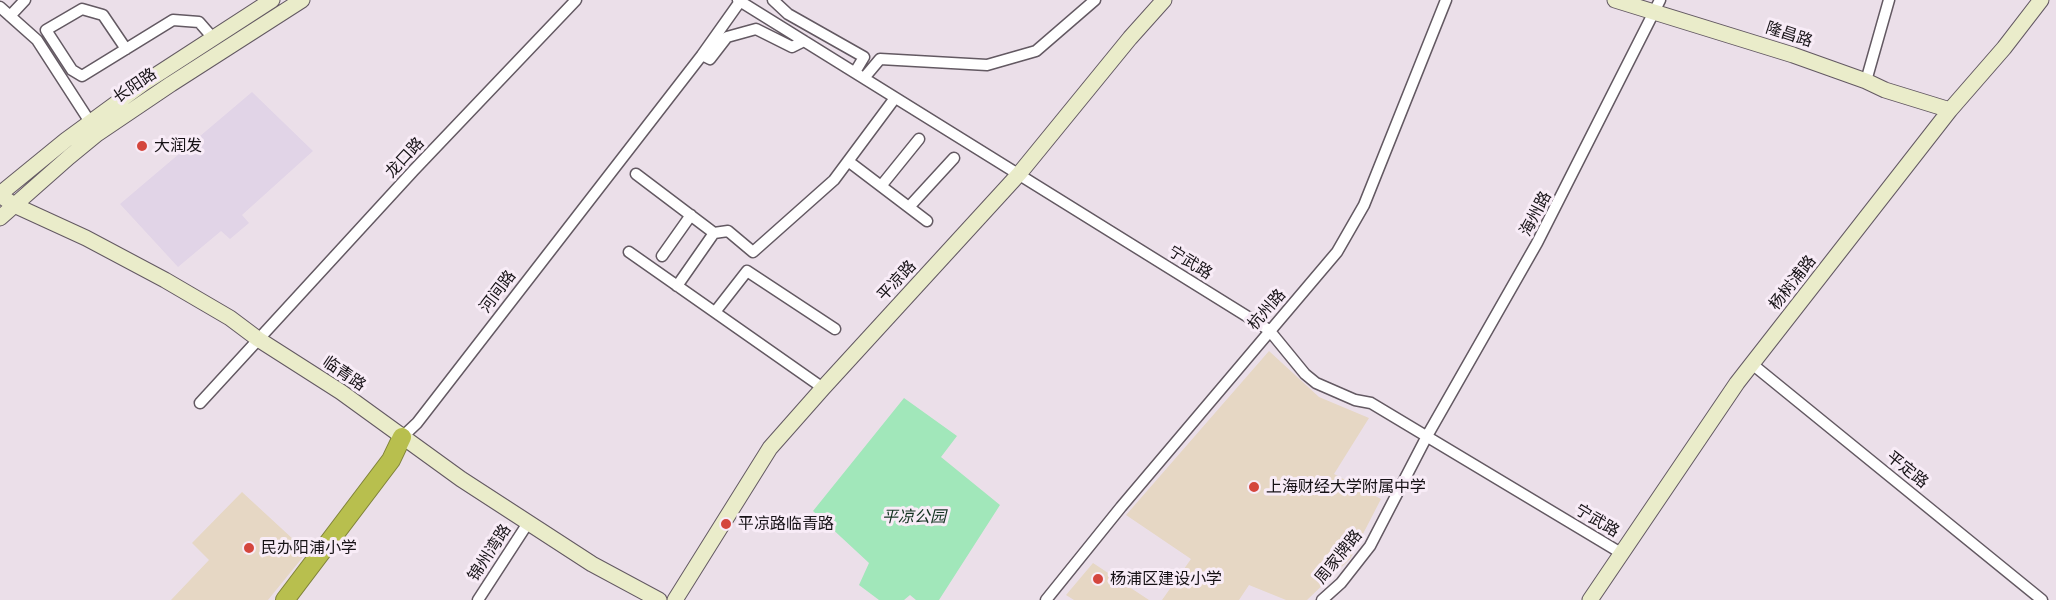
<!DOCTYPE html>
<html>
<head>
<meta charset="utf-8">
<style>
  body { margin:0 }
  canvas { display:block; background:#ebdfe9 }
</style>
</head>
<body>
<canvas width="2056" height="600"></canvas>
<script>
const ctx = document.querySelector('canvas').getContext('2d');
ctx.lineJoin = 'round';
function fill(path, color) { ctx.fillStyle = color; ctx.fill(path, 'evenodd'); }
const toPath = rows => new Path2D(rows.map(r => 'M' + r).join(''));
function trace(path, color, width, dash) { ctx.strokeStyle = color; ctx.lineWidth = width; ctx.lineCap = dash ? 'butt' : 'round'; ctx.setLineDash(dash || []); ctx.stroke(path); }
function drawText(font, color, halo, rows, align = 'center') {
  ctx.font = font + ' "Libre Baskerville","Noto Sans SC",serif'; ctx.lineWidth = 6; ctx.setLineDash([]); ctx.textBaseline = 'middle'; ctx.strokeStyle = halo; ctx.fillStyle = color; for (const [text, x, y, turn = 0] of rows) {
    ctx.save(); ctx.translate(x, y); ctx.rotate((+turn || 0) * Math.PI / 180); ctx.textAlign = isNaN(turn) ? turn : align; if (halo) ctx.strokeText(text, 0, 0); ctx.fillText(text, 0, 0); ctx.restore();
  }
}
fill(toPath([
  [252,92,313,151,242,215,249,223,230,239,221,231,178,267,120,204]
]), '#e1d4e7');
fill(toPath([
  [1269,351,1319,397,1369,418,1334,474,1381,499,1350,559,1307,600,1286,600,1249,585,1239,600,1162,600,1191,559,1126,515],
  [242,492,307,552,268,600,171,600,209,560,192,543],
  [1093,563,1149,600,1074,600,1066,595]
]), '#e6d7c4');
fill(toPath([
  [904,398,957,436,941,457,1000,505,939,600,916,600,910,595,904,600,879,600,859,585,869,563,813,511]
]), '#a1e7ba');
const street = toPath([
  [738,0,1269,330,1305,374,1316,383,1355,400,1371,403,1621,553],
  [773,0,788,14,864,57,855,72],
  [0,7,37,40,90,122],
  [10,16,25,0],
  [126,49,103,15,82,9,46,30,72,70,82,76,173,20,199,22,213,38],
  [702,55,710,59,727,37,756,29,792,47,804,41],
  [864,78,880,59,987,65,1036,51,1095,0],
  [1866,81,1889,0],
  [848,161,927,221],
  [636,174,714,233,728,231,753,252,834,180,895,98],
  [881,186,919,139],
  [909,207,954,158],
  [629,252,823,388],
  [662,256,691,215],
  [677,286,714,233],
  [715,312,747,271,835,329],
  [1752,364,2042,600],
  [200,403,414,170,576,0],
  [399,440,417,423,702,55,741,0],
  [478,600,528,523],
  [1046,600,1121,507,1337,252,1364,205,1446,0],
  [1322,600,1341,583,1370,546,1427,436,1537,243,1660,0]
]);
const secondary = toPath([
  [1615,0,1793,55,1866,81,1885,90,1950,110],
  [0,194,66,140,144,83,272,0],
  [0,195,14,205,86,238,165,280,230,318,258,339,341,392,461,479,592,564,659,600],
  [0,218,69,157,97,134,171,84,302,0],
  [675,600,770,448,823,388,1019,174,1130,38,1164,0],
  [1590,600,1737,383,1950,110,2004,48,2041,0]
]);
const highway = toPath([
  [285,600,391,460,402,437]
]);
trace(street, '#635962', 13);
trace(secondary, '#635962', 17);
trace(highway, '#7f823a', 20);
trace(street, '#fff', 10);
trace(secondary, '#eaecca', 15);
trace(highway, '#b8bf4e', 18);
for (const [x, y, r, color] of [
  [142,146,6,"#d4463d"],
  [1254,487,6,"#d4463d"],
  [726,524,6,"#d4463d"],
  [249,548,6,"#d4463d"],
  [1098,579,6,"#d4463d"]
]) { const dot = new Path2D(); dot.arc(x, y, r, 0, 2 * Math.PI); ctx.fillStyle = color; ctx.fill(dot); trace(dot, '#f8ecf7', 2); }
drawText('16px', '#161216', '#f8ecf7', [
  ["隆昌路",1789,35,18],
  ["长阳路",135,86,-34],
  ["龙口路",405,158,-47],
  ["海州路",1536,214,-62],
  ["宁武路",1190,263,32],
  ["平凉路",897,281,-47],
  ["杨树浦路",1793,283,-52],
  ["河间路",498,292,-53],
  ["杭州路",1267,310,-49],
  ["临青路",344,374,34],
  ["平定路",1907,470,39],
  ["宁武路",1597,521,31],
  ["锦州湾路",490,553,-57],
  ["周家牌路",1339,557,-51]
]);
drawText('16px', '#161216', '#f8ecf7', [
  ["大润发",154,146],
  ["上海财经大学附属中学",1266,487],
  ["平凉路临青路",738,524],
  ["民办阳浦小学",261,548],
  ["杨浦区建设小学",1110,579]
], 'left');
drawText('italic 16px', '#133220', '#f8ecf7', [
  ["平凉公园",914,517]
]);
</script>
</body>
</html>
